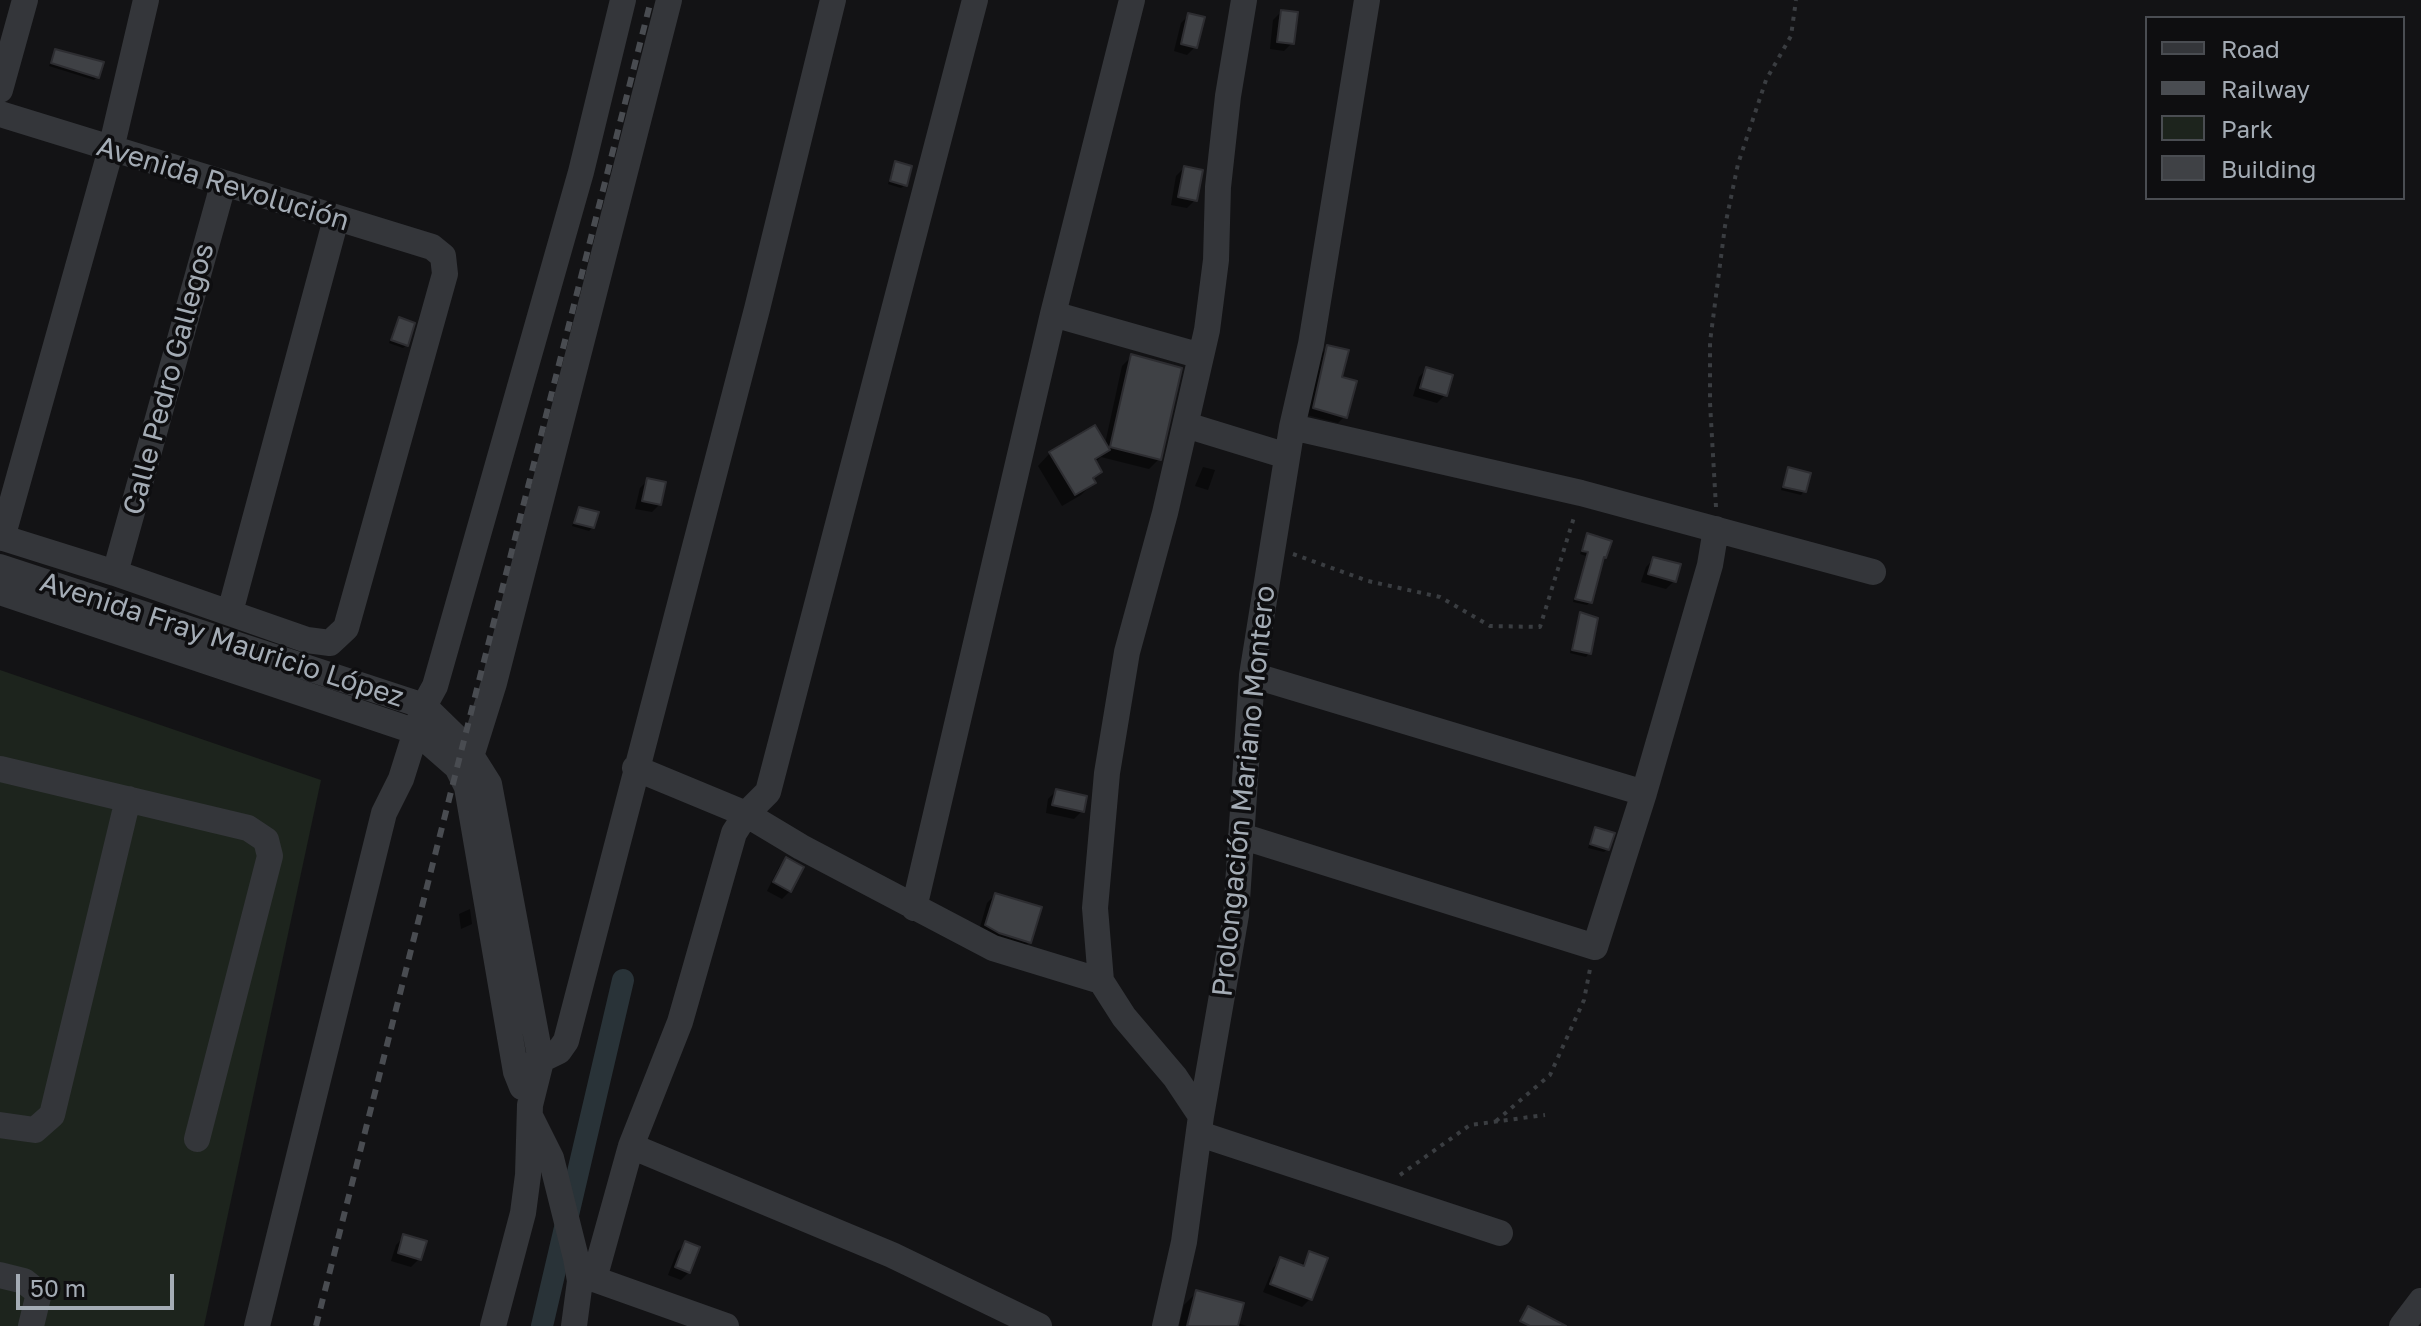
<!DOCTYPE html>
<html>
<head>
<meta charset="utf-8">
<style>
  body { margin:0 }
  #map { position:relative; width:2421px; height:1326px; overflow:hidden; background:#131315; font-family:"Golos Text",sans-serif }
  canvas { display:block }
  .legend { position:absolute; left:2145px; top:16px; width:260px; height:184px; box-sizing:border-box; background:#0e0e10; border:2px solid #4a4d52; margin:0; padding:10px 14px; list-style:none; font-size:24px; color:#a4acb5 }
  .legend li { display:flex; align-items:center; gap:16px; height:40px }
  .legend b { width:40px; border:2px solid #4a4d52 }
  .scale { position:absolute; left:16px; top:1274px; width:158px; height:36px; box-sizing:border-box; border:4px solid #a4acb5; border-top:0; padding-left:10px; font-size:24px; line-height:28px; white-space:nowrap; color:#a4acb5; -webkit-text-stroke:6px #0e0e10; paint-order:stroke }
</style>
</head>
<body>
<div id="map">
<canvas width="2421" height="1326"></canvas>
<ul class="legend">
<li><b style="height:10px;background:#34363a"></b>Road</li>
<li><b style="height:10px;background:#494c51"></b>Railway</li>
<li><b style="height:22px;background:#1d241d"></b>Park</li>
<li><b style="height:22px;background:#3f4145"></b>Building</li>
</ul>
<div class="scale">50 m</div>
</div>
<script>
const ctx = document.querySelector('canvas').getContext('2d');
ctx.lineJoin = 'round';
function fill(path, color) { ctx.fillStyle = color; ctx.fill(path, 'evenodd'); }
const toPath = rows => new Path2D(rows.map(r => 'M' + r).join(''));
function trace(path, color, width, dash) { ctx.strokeStyle = color; ctx.lineWidth = width; ctx.lineCap = dash ? 'butt' : 'round'; ctx.setLineDash(dash || []); ctx.stroke(path); }
function drawText(font, color, halo, rows, align = 'center') {
  ctx.font = font + ' "Golos Text",sans-serif'; ctx.lineWidth = 7; ctx.setLineDash([]); ctx.textBaseline = 'middle'; ctx.strokeStyle = halo; ctx.fillStyle = color; for (const [text, x, y, turn = 0] of rows) {
    ctx.save(); ctx.translate(x, y); ctx.rotate((+turn || 0) * Math.PI / 180); ctx.textAlign = isNaN(turn) ? turn : align; if (halo) ctx.strokeText(text, 0, 0); ctx.fillText(text, 0, 0); ctx.restore();
  }
}
fill(toPath([
  [0,670,321,780,204,1326,0,1326]
]), '#1d241d');
fill(toPath([
  [1281,12,1292,43,1284,51,1270,49,1273,20],
  [1189,15,1195,47,1187,55,1174,51,1181,23],
  [56,51,97,77,94,80,49,66],
  [896,163,905,185,901,188,888,184],
  [1184,168,1195,200,1187,208,1171,205,1176,176],
  [399,319,407,345,403,348,389,343],
  [1328,347,1340,379,1345,416,1338,423,1307,415,1321,354],
  [1132,356,1159,459,1149,469,1101,457,1094,463,1100,472,1092,480,1093,483,1081,495,1062,506,1038,466,1050,453,1105,444,1122,366],
  [1427,369,1445,395,1437,403,1413,396,1419,377],
  [1203,467,1215,470,1208,490,1195,486],
  [1789,470,1804,491,1801,495,1781,490,1786,473],
  [648,480,660,504,652,512,635,509,640,488],
  [580,509,593,527,589,531,572,526],
  [1588,535,1605,557,1601,560,1590,602,1587,605,1573,602,1586,556,1580,554],
  [1654,559,1674,581,1666,589,1641,582,1646,567],
  [1581,615,1589,653,1586,657,1570,653,1578,618],
  [1056,791,1082,811,1074,819,1046,813,1048,799],
  [1596,829,1607,849,1604,852,1588,848],
  [786,859,790,891,782,899,767,891,779,867],
  [995,895,1029,942,1021,950,978,934,987,903],
  [470,909,472,924,461,929,459,914],
  [404,1237,419,1259,411,1267,391,1261,396,1245],
  [685,1244,689,1272,681,1280,668,1275,677,1252],
  [1310,1254,1310,1299,1302,1307,1263,1292,1273,1268,1281,1260,1300,1267],
  [1197,1292,1237,1323,1247,1326,1179,1326,1184,1305]
]), '#0007');
trace(toPath([
  [542,1326,623,980]
]), '#293338', 22);
const building = toPath([
  [1281,10,1298,12,1294,44,1277,42,1281,10],
  [1188,13,1205,17,1197,48,1181,44,1188,13],
  [55,49,104,62,99,78,51,63,55,49],
  [895,161,912,166,907,186,890,181,895,161],
  [1184,166,1203,170,1197,201,1178,197,1184,166],
  [399,317,415,323,408,346,391,340,399,317],
  [1327,345,1349,350,1342,377,1357,381,1347,418,1313,408,1327,345],
  [1131,354,1182,368,1161,460,1110,447,1131,354],
  [1426,367,1453,375,1447,396,1420,388,1426,367],
  [1095,425,1110,450,1095,459,1102,472,1093,478,1096,483,1075,495,1049,452,1095,425],
  [1788,467,1811,473,1806,492,1783,487,1788,467],
  [647,478,666,482,661,505,642,501,647,478],
  [579,507,599,512,594,528,574,523,579,507],
  [1587,533,1612,541,1606,558,1604,557,1592,603,1575,599,1588,552,1582,551,1587,533],
  [1653,557,1681,564,1676,582,1648,574,1653,557],
  [1580,612,1598,618,1591,654,1572,650,1580,612],
  [1056,789,1087,796,1084,812,1052,805,1056,789],
  [1595,827,1615,833,1609,850,1590,844,1595,827],
  [786,857,804,867,791,892,773,882,786,857],
  [995,893,1042,907,1031,943,999,933,985,925,995,893],
  [403,1234,427,1241,421,1260,398,1253,403,1234],
  [685,1241,700,1247,690,1273,675,1267,685,1241],
  [1309,1251,1328,1258,1312,1300,1270,1284,1280,1257,1304,1266,1309,1251],
  [1196,1290,1244,1303,1238,1326,1187,1326,1196,1290],
  [1528,1306,1566,1326,1530,1326,1520,1321,1528,1306]
]);
fill(building, '#3f4145');
trace(building, '#2d2d31', 2);
trace(toPath([
  [1716,507,1710,403,1710,342,1725,226,1738,164,1766,80,1791,36,1796,0],
  [1293,554,1368,581,1440,597,1490,626,1540,627,1575,514],
  [1496,1121,1550,1075,1584,1000,1590,969],
  [1400,1175,1470,1125,1545,1115]
]), '#3a3d41', 4, [4, 6]);
trace(toPath([
  [0,90,25,0],
  [0,114,432,247,443,256,445,274,346,628,330,643,307,640,115,573,0,537],
  [1053,314,1201,356],
  [1186,425,1287,456],
  [1292,427,1581,493,1873,572],
  [2,538,111,149,146,0],
  [0,567,424,706,462,743,472,757,489,784,541,1061,530,1105,528,1175,523,1213,493,1326],
  [115,573,223,185],
  [0,592,417,732,457,767,467,787,516,1072,522,1087],
  [230,612,336,219],
  [1252,675,1644,793],
  [468,766,494,683,669,0],
  [635,768,746,814,801,847,993,948,1101,981],
  [0,769,248,828,266,840,270,856,197,1139],
  [1241,836,1595,947,1644,793,1710,565,1716,529],
  [914,908,1053,314,1132,0],
  [516,1072,559,1051,566,1041,757,309,833,0],
  [1201,1116,1175,1077,1124,1017,1101,981,1095,908,1107,773,1127,652,1165,513,1207,330,1216,260,1218,187,1228,96,1244,0],
  [531,1118,551,1158,576,1258,580,1281,574,1326],
  [0,1125,35,1130,52,1115,128,799],
  [1200,1134,1500,1233],
  [631,1146,892,1255,1039,1326],
  [0,1275,24,1281,39,1293,31,1326],
  [594,1279,631,1146,680,1022,734,833,746,814,768,792,975,0],
  [580,1281,594,1279,726,1326],
  [257,1326,384,813,401,779,424,706,435,686,581,172,623,0],
  [1165,1326,1184,1242,1201,1116,1236,915,1252,675,1292,427,1311,344,1367,0],
  [2402,1326,2421,1301]
]), '#34363a', 26);
trace(toPath([
  [316,1326,651,0]
]), '#494c51', 6, [10, 8]);
drawText('28px', '#a4acb5', '#0e0e10', [
  ["Avenida Revolución",223,184,17],
  ["Calle Pedro Gallegos",169,379,-75],
  ["Avenida Fray Mauricio López",222,640,18],
  ["Prolongación Mariano Montero",1244,791,-84]
]);
</script>
</body>
</html>
